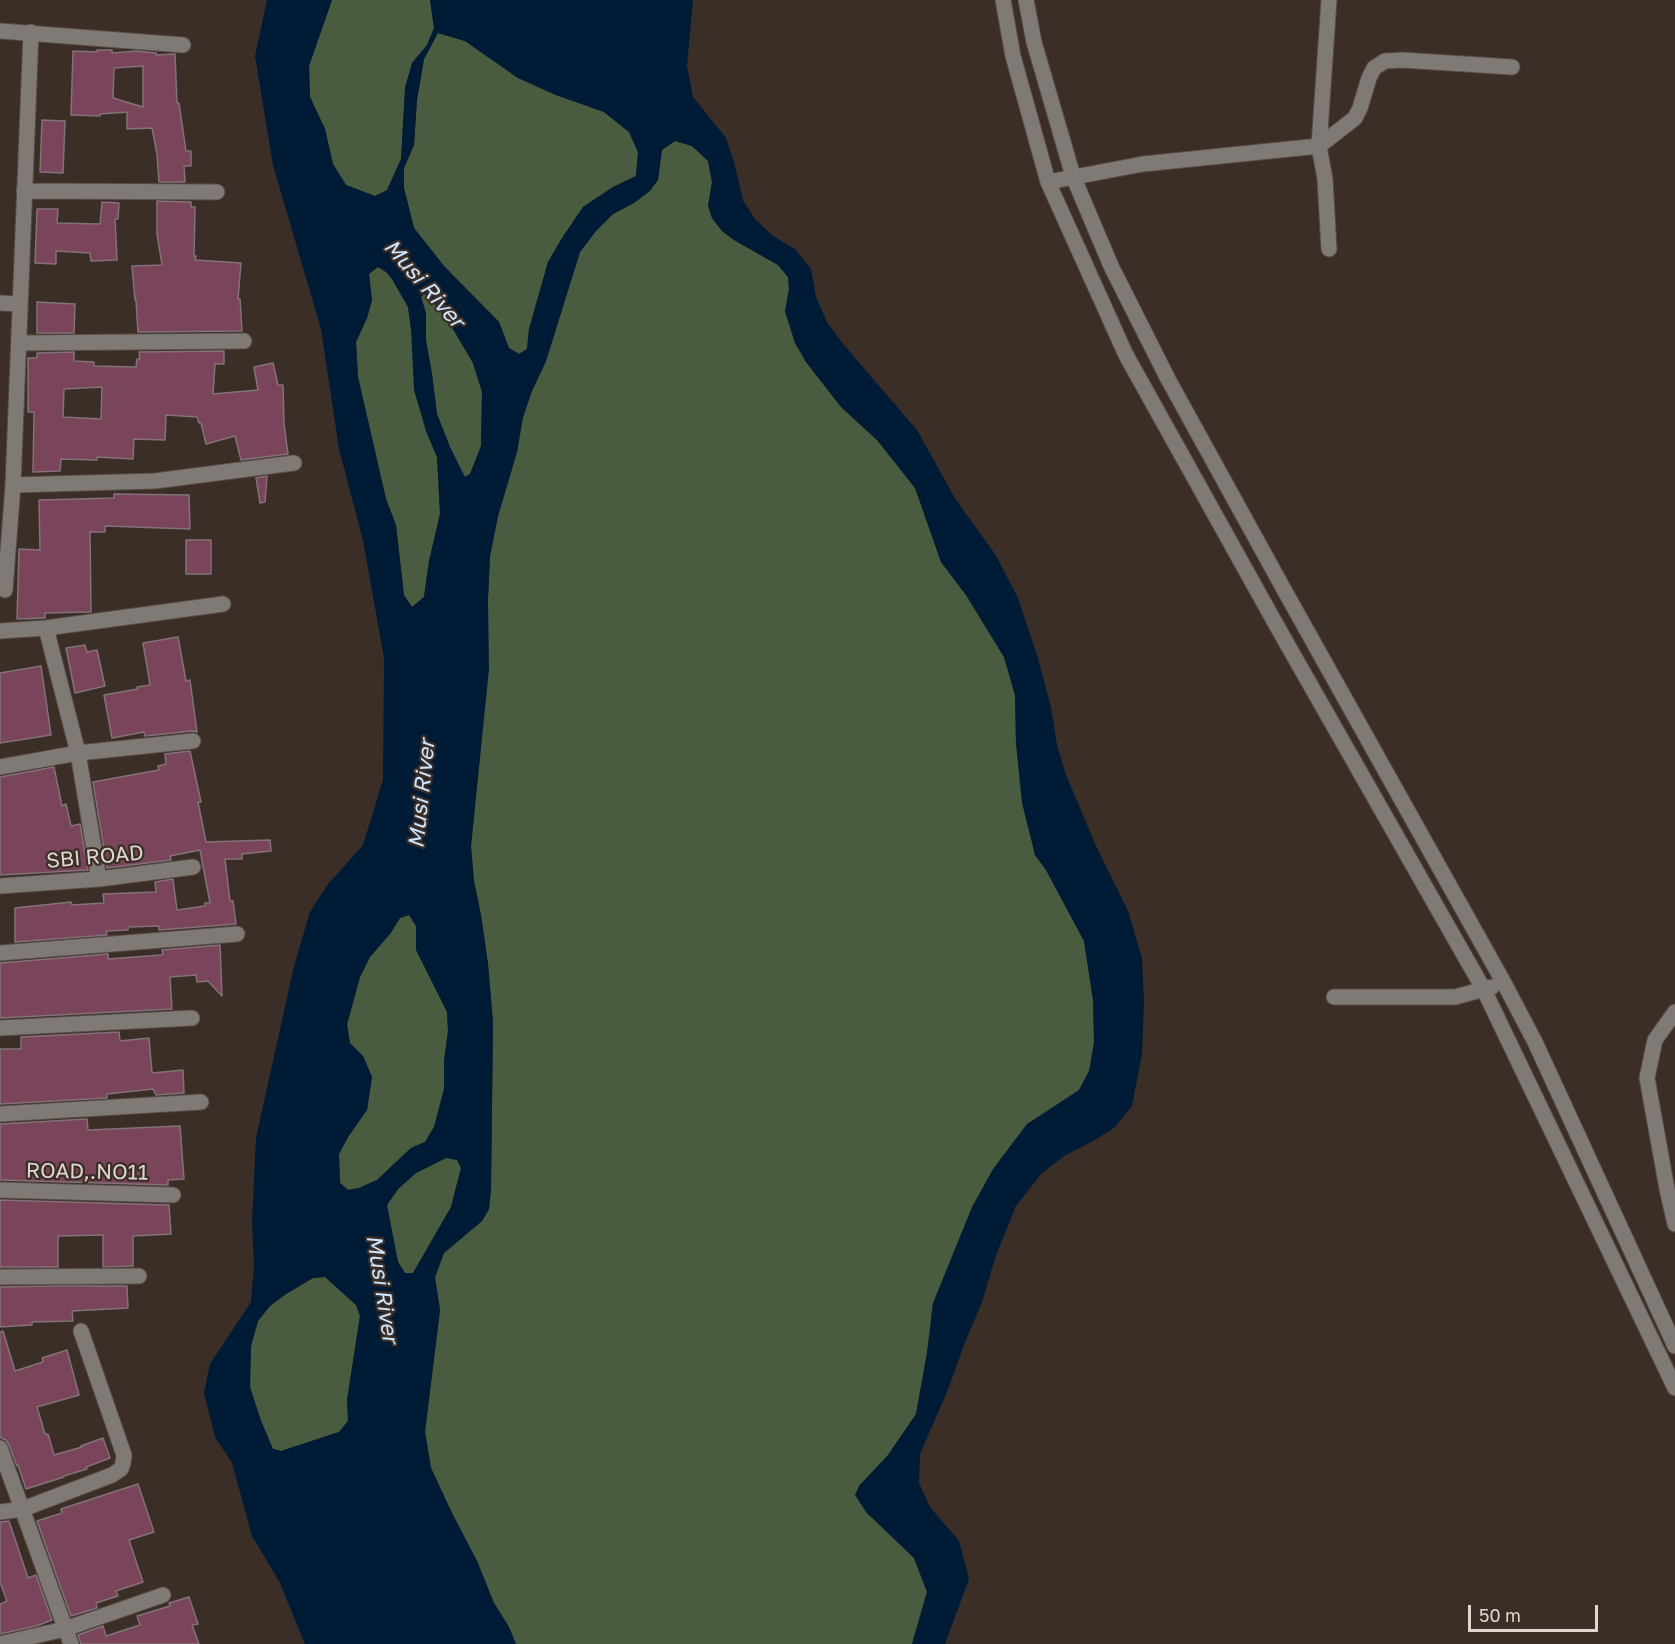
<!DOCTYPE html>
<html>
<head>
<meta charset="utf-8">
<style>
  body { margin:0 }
  #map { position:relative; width:1675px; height:1644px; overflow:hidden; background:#3b2e27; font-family:"Golos Text",sans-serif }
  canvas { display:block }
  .scale { position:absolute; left:1468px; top:1605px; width:130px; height:27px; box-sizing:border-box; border:3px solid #dfd6d1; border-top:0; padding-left:8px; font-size:18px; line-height:21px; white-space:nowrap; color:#dfd6d1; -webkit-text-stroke:4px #3b2e27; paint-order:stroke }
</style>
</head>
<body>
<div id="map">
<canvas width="1675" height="1644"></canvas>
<div class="scale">50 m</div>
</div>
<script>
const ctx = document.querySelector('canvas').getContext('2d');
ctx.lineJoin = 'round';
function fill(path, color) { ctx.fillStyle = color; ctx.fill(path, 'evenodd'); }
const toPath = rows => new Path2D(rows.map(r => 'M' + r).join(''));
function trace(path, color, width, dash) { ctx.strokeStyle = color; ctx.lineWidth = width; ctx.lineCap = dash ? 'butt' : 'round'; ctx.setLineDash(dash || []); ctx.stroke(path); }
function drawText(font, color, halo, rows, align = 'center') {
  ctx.font = font + ' "Golos Text",sans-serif'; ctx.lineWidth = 4.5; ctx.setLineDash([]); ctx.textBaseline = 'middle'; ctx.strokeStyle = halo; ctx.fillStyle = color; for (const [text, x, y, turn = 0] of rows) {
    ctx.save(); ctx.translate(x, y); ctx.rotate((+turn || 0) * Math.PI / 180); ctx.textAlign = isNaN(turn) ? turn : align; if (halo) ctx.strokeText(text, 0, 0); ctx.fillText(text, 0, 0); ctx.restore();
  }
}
fill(toPath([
  [332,0,430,0,434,28,427,45,412,63,403,124,401,159,387,190,375,196,346,185,333,164,325,129,310,97,309,66],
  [438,33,465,41,518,78,556,95,604,112,629,132,638,152,636,176,613,187,583,207,562,238,548,262,529,329,527,349,519,354,509,348,499,322,444,266,414,228,404,188,404,168,414,145,417,100,424,59],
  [675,141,692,146,708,161,712,182,708,206,712,218,722,231,734,240,778,265,788,277,789,289,785,311,795,343,806,362,841,407,877,440,915,488,941,562,966,595,1004,657,1015,695,1016,744,1035,855,1046,870,1084,941,1093,1000,1094,1043,1089,1071,1079,1090,1057,1105,933,1303,927,1353,916,1414,888,1455,859,1486,866,1512,914,1558,927,1592,912,1644,516,1644,509,1627,494,1603,477,1561,452,1513,431,1468,425,1432,440,1310,435,1277,444,1253,482,1221,489,1209,491,1190,493,1022,488,964,481,915,474,881,471,846,481,745,490,556,498,516,517,452,523,417,532,391,546,361,580,252,596,231,613,214,634,203,658,180,662,150],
  [378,267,386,272,392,279,408,307,426,431,437,457,440,514,429,561,424,597,412,607,404,596,396,525,386,499,358,377,356,342,367,318,372,300,369,274],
  [424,294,428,295,450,324,473,363,482,392,481,446,470,474,464,477,450,447,437,414,432,374,426,340,426,313,421,297],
  [409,915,416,926,416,950,447,1012,448,1031,444,1061,444,1089,434,1127,425,1142,411,1148,377,1180,359,1188,348,1190,340,1183,339,1154,348,1137,367,1110,372,1077,363,1056,350,1043,347,1025,360,977,370,957,390,934,400,918],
  [446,1158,457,1160,461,1168,451,1207,413,1273,405,1273,398,1262,387,1205,398,1189,416,1173],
  [325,1277,356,1305,360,1316,347,1400,348,1421,339,1432,281,1451,273,1449,261,1421,250,1387,251,1346,258,1321,270,1306,286,1294,313,1278]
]), '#495c3f');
fill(toPath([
  [267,0,332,0,309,66,310,97,325,129,333,164,346,185,375,196,387,190,401,159,405,87,412,63,427,45,434,28,430,0,693,0,687,66,693,97,726,138,734,162,743,200,754,218,773,236,795,249,811,269,816,297,828,324,844,345,917,430,956,500,995,554,1018,598,1038,658,1051,707,1057,745,1066,775,1096,846,1128,911,1142,958,1144,1001,1142,1054,1132,1106,1114,1128,1093,1141,1064,1156,1041,1174,1016,1206,996,1255,982,1302,964,1345,947,1392,920,1454,919,1483,930,1507,959,1541,969,1579,945,1644,912,1644,927,1592,914,1558,866,1512,855,1495,859,1486,888,1455,916,1414,927,1353,933,1303,972,1207,993,1169,1027,1124,1079,1090,1089,1071,1094,1043,1093,1000,1084,941,1046,870,1035,855,1022,803,1016,744,1015,695,1004,657,966,595,941,562,915,488,877,440,841,407,806,362,795,343,785,311,789,289,788,277,778,265,734,240,722,231,712,218,708,206,712,182,708,161,692,146,675,141,662,150,658,180,650,191,634,203,613,214,596,231,580,252,546,361,532,391,523,417,517,452,498,516,490,556,488,599,489,669,471,846,474,881,481,915,488,964,493,1022,491,1190,489,1209,482,1221,444,1253,435,1277,440,1310,425,1432,431,1468,452,1513,477,1561,494,1603,509,1627,516,1644,305,1644,279,1581,252,1536,232,1463,215,1437,204,1393,210,1364,251,1302,254,1265,252,1223,256,1138,294,966,310,912,328,884,363,845,383,780,384,658,363,540,339,449,321,329,273,165,255,56],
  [438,33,465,41,518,78,556,95,604,112,629,132,638,152,636,176,613,187,583,207,562,238,548,262,529,329,527,349,519,354,509,348,499,322,444,266,414,228,404,188,404,168,414,145,417,100,424,59],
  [378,267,386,272,392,279,408,307,411,329,414,390,426,431,437,457,440,514,429,561,424,597,412,607,404,595,396,525,386,499,358,377,356,342,367,318,372,300,369,274],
  [424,294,428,295,450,324,473,363,482,392,481,446,470,474,465,477,450,447,437,414,432,374,426,340,426,313,421,297],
  [409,915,416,926,416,950,447,1012,448,1031,444,1061,444,1089,434,1127,425,1142,411,1148,377,1180,359,1188,348,1190,340,1183,339,1154,348,1137,367,1110,372,1077,363,1056,350,1043,347,1024,360,977,370,957,390,934,400,918],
  [446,1158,457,1160,461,1168,451,1207,413,1273,405,1273,398,1262,387,1205,398,1189,416,1173],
  [325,1277,356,1305,360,1316,347,1400,348,1421,339,1432,281,1451,273,1449,261,1421,250,1387,251,1346,258,1321,270,1306,286,1294,313,1278]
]), '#001b36');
const building = toPath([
  [97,50,112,50,112,53,137,51,156,53,156,55,175,54,177,103,179,103,186,151,191,151,191,166,184,166,185,182,159,182,157,154,152,128,127,129,127,112,100,114,100,116,71,115,73,51,97,52,97,50],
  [143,66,143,107,113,98,114,68,143,66],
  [42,120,65,121,63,173,40,172,42,120],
  [157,201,191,202,191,207,195,207,194,256,196,256,195,260,241,263,238,299,240,299,242,331,138,332,136,300,135,300,132,266,162,265,157,234,157,201],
  [102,202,119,203,118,219,115,219,117,260,91,261,90,253,56,251,56,264,35,263,37,209,58,209,57,223,100,224,102,202],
  [37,302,75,304,74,333,37,333,37,302],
  [224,351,224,364,215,364,213,394,258,390,254,367,273,363,278,385,283,385,284,424,288,454,241,460,235,436,206,444,201,423,199,423,197,417,166,415,165,440,134,439,133,459,97,457,97,460,61,459,60,471,33,472,34,412,28,412,28,358,37,358,37,353,74,352,74,361,94,362,94,366,136,367,137,359,140,359,139,352,224,351],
  [102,387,101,419,63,417,64,389,102,387],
  [267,476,265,502,260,503,256,478,267,476],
  [114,494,189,495,190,529,105,526,105,532,90,532,91,612,45,613,45,618,17,619,19,549,40,550,39,500,114,498,114,494],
  [186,540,211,540,211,574,186,574,186,540],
  [178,637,186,681,190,680,197,732,192,731,145,736,144,732,112,738,104,695,138,689,137,687,150,685,143,643,178,637],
  [85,645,87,652,97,650,105,686,75,693,66,648,85,645],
  [41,666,51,735,0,743,0,673,41,666],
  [190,751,201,802,198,802,206,842,270,840,271,851,242,854,242,859,225,859,230,901,233,901,236,924,159,930,159,926,128,927,128,930,106,931,107,935,15,942,15,908,71,902,72,905,104,903,103,894,156,892,155,882,173,879,177,910,205,906,205,903,210,903,200,850,170,856,171,860,107,868,93,782,159,770,158,766,166,764,165,754,190,751],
  [54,767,62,806,66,804,71,826,80,824,88,870,0,875,0,777,54,767],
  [220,945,222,996,208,981,197,982,196,975,170,977,172,1009,0,1018,0,963,108,954,108,959,161,955,163,954,162,950,220,945],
  [119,1032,120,1041,149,1038,152,1073,183,1070,184,1093,156,1095,153,1089,107,1094,107,1098,0,1104,0,1049,21,1049,21,1037,119,1032],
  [87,1119,88,1130,180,1126,184,1179,168,1180,168,1185,0,1180,0,1124,87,1119],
  [0,1200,169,1205,171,1234,133,1236,133,1266,103,1267,103,1235,58,1236,58,1267,0,1267,0,1200],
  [59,1286,127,1286,128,1308,72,1311,73,1321,32,1322,32,1325,0,1327,0,1287,59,1286],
  [3,1331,15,1371,43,1362,42,1358,67,1350,79,1395,37,1407,45,1434,48,1434,54,1455,82,1447,81,1446,103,1438,110,1458,86,1467,87,1469,64,1476,64,1477,26,1489,18,1465,17,1466,9,1445,6,1440,1,1438,0,1435,0,1332,3,1331],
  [138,1484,154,1532,129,1540,143,1582,116,1591,118,1596,96,1603,97,1608,71,1616,37,1521,62,1513,61,1509,138,1484],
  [9,1521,28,1578,36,1575,52,1620,36,1626,0,1634,0,1604,7,1601,0,1582,0,1522,9,1521],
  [189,1597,198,1624,192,1625,199,1644,81,1644,78,1635,103,1626,106,1636,140,1625,137,1616,170,1606,169,1603,189,1597]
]);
fill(building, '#7a445b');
trace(building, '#837279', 1.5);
const minor = toPath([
  [1003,0,1013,56,1048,182,1126,355,1278,628,1484,990,1675,1388],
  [1026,0,1034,42,1073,176,1111,266,1168,379,1287,595,1504,983,1535,1042,1675,1346],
  [1329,0,1319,146,1325,179,1329,249],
  [0,31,183,45],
  [31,32,13,485,155,481,294,463],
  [1048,182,1143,164,1319,146,1355,118,1360,108,1369,78,1374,68,1385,61,1402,60,1512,67],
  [24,191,217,192],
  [0,303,20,304],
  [19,343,244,341],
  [5,590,13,485],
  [46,628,78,753,99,879],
  [0,631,46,628,223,604],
  [0,767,78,753,193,741],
  [0,886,99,879,193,867],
  [0,953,237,934],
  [1334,997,1455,997,1492,987],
  [1675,1012,1655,1040,1647,1078,1667,1189,1675,1224],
  [0,1028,192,1018],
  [0,1114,201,1102],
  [0,1190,173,1195],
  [0,1277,139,1276],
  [0,1448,71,1644],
  [0,1512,23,1509,112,1475,121,1469,123,1463,124,1455,81,1331],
  [0,1644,65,1629,163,1595]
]);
trace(minor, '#594c46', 17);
trace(minor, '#807a76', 15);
drawText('21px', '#dfd6d1', '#3b2e27', [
  ["SBI ROAD",95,857,-5],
  ["ROAD,.NO11",87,1172,1]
]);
drawText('italic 22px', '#cbe5fe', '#3b2e27', [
  ["Musi River",424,284,49],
  ["Musi River",422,794,-84],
  ["Musi River",382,1289,81]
]);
</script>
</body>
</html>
